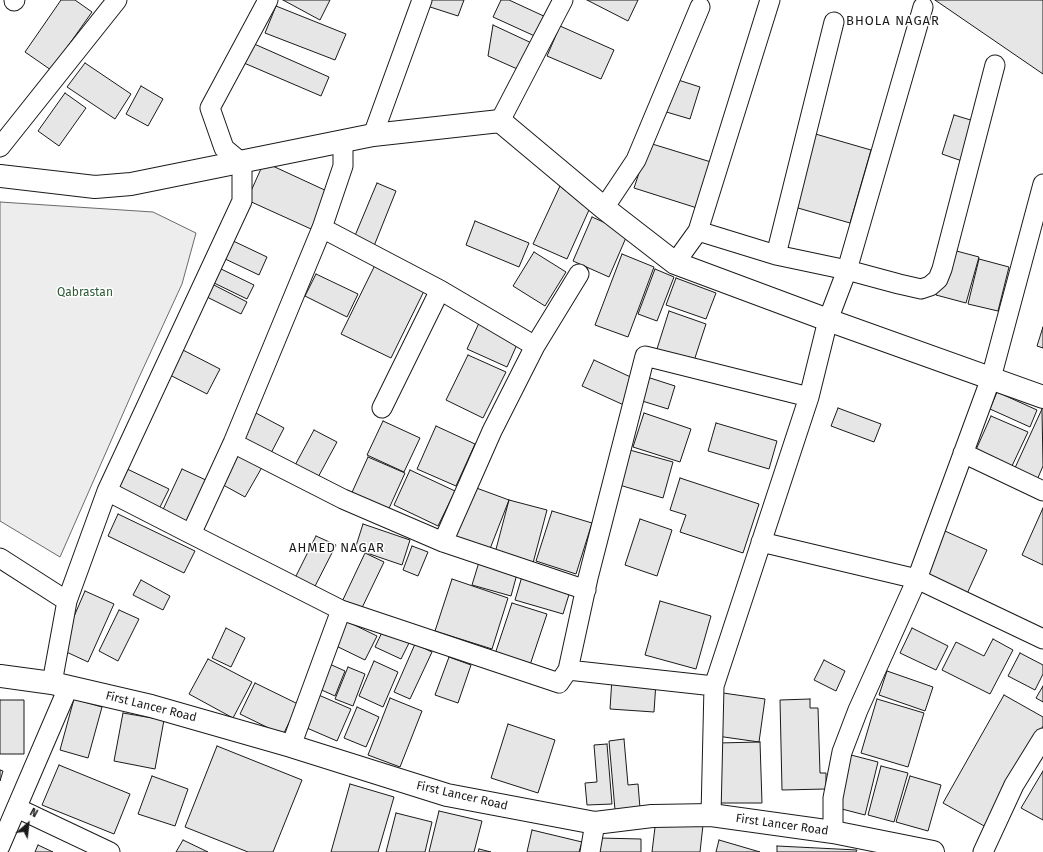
<!DOCTYPE html>
<html>
<head>
<meta charset="utf-8">
<style>
  body { margin:0 }
  #map { position:relative; width:1043px; height:852px; overflow:hidden; background:#fff; font-family:"Fira Sans",sans-serif }
  canvas { display:block }
  .north { position:absolute; left:8px; top:804px; width:40px; height:40px; -webkit-text-stroke:3px #fff; paint-order:stroke; rotate:28deg; font-size:11px; font-weight:700; line-height:16px; text-align:center; color:#1a1a1a }
  .north::after { content:''; display:block; margin:auto; width:14px; height:18px; background:#1a1a1a; clip-path:polygon(50% 0,100% 100%,50% 72%,0 100%) }
</style>
</head>
<body>
<div id="map">
<canvas width="1043" height="852"></canvas>
<div class="north">N</div>
</div>
<script>
const ctx = document.querySelector('canvas').getContext('2d');
ctx.lineJoin = 'round';
function fill(path, color) { ctx.fillStyle = color; ctx.fill(path, 'evenodd'); }
const toPath = rows => new Path2D(rows.map(r => 'M' + r).join(''));
function trace(path, color, width, dash) { ctx.strokeStyle = color; ctx.lineWidth = width; ctx.lineCap = dash ? 'butt' : 'round'; ctx.setLineDash(dash || []); ctx.stroke(path); }
function drawText(font, color, halo, rows, align = 'center') {
  ctx.font = font + ' "Fira Sans",sans-serif'; ctx.lineWidth = 3; ctx.setLineDash([]); ctx.textBaseline = 'middle'; ctx.strokeStyle = halo; ctx.fillStyle = color; for (const [text, x, y, turn = 0] of rows) {
    ctx.save(); ctx.translate(x, y); ctx.rotate((+turn || 0) * Math.PI / 180); ctx.textAlign = isNaN(turn) ? turn : align; if (halo) ctx.strokeText(text, 0, 0); ctx.fillText(text, 0, 0); ctx.restore();
  }
}
const built = toPath([
  [0,202,153,212,196,233,182,284,136,384,60,557,0,521,0,202]
]);
fill(built, '#ededed');
trace(built, '#6a6a6a', 1);
const building = toPath([
  [61,0,75,0,92,12,51,70,25,52,61,0],
  [283,0,330,0,320,20,283,0],
  [425,0,464,0,458,16,424,5,425,0],
  [501,0,509,0,548,18,539,38,493,17,501,0],
  [587,0,638,0,628,21,587,0],
  [935,0,1043,0,1043,74,935,0],
  [276,6,346,34,335,60,265,33,276,6],
  [493,25,538,46,524,72,488,56,493,25],
  [560,26,614,50,601,79,547,56,560,26],
  [252,43,329,77,321,96,244,63,252,43],
  [85,63,131,94,115,119,67,87,85,63],
  [672,78,700,87,690,119,663,111,672,78],
  [141,86,163,99,148,126,126,114,141,86],
  [65,93,86,108,59,146,38,131,65,93],
  [954,115,974,121,962,161,942,154,954,115],
  [812,133,871,150,850,223,791,206,812,133],
  [649,143,711,162,697,208,634,188,649,143],
  [264,162,329,192,311,229,247,200,264,162],
  [377,183,396,191,374,246,354,238,377,183],
  [560,186,589,210,567,259,533,244,560,186],
  [592,217,628,233,609,277,573,261,592,217],
  [475,221,529,243,519,267,466,245,475,221],
  [229,239,267,257,259,275,221,257,229,239],
  [949,249,979,257,966,303,936,295,949,249],
  [534,252,566,272,545,306,513,286,534,252],
  [622,254,654,267,628,337,595,325,622,254],
  [979,259,1009,267,998,311,968,304,979,259],
  [375,265,425,289,391,358,341,334,375,265],
  [217,267,254,285,247,299,210,281,217,267],
  [655,269,674,277,657,321,638,314,655,269],
  [316,274,358,294,347,317,305,296,316,274],
  [676,278,716,293,706,319,666,305,676,278],
  [212,284,247,302,241,314,205,296,212,284],
  [669,311,706,324,693,364,656,352,669,311],
  [479,323,519,340,507,367,467,349,479,323],
  [1043,327,1043,348,1037,346,1043,327],
  [179,348,220,369,207,394,166,373,179,348],
  [468,355,506,372,483,418,446,400,468,355],
  [594,360,637,380,626,406,582,386,594,360],
  [647,377,675,386,668,409,639,400,647,377],
  [997,392,1037,410,1030,427,990,409,997,392],
  [838,408,881,424,874,442,831,426,838,408],
  [1042,409,1043,466,1037,480,1014,470,1042,409],
  [254,412,284,428,269,457,239,441,254,412],
  [644,413,691,429,680,462,633,447,644,413],
  [991,416,1028,432,1011,468,975,452,991,416],
  [383,421,420,438,404,472,367,455,383,421],
  [716,423,777,441,769,469,708,451,716,423],
  [436,426,475,444,456,486,417,469,436,426],
  [314,430,337,442,316,481,293,469,314,430],
  [236,446,265,462,245,497,216,481,236,446],
  [626,449,673,462,663,498,616,484,626,449],
  [368,457,405,473,386,515,349,499,368,457],
  [123,467,169,489,157,513,111,491,123,467],
  [182,469,208,481,186,528,160,516,182,469],
  [410,470,455,491,438,526,394,505,410,470],
  [680,478,759,504,743,553,680,532,686,515,670,510,680,478],
  [471,486,509,500,488,554,450,540,471,486],
  [509,500,547,510,533,563,495,553,509,500],
  [1043,508,1043,565,1022,555,1043,508],
  [552,511,592,523,576,574,536,561,552,511],
  [118,514,195,551,184,573,108,536,118,514],
  [640,519,672,530,657,576,625,565,640,519],
  [363,524,410,540,402,565,355,549,363,524],
  [945,531,987,550,966,596,924,578,945,531],
  [316,536,336,545,311,594,292,584,316,536],
  [412,546,428,552,418,576,403,570,412,546],
  [365,553,384,562,359,614,340,606,365,553],
  [479,562,517,574,511,596,472,585,479,562],
  [523,573,571,588,563,614,515,600,523,573],
  [452,579,508,598,492,649,435,631,452,579],
  [141,580,170,596,163,610,133,595,141,580],
  [85,591,114,604,88,662,60,649,85,591],
  [660,601,711,616,696,669,645,655,660,601],
  [512,603,547,614,529,668,494,657,512,603],
  [119,610,139,619,118,661,99,651,119,610],
  [342,619,377,636,365,660,330,643,342,619],
  [385,626,411,639,401,659,375,647,385,626],
  [226,628,245,638,231,667,212,658,226,628],
  [912,628,948,646,936,670,900,653,912,628],
  [993,639,1013,650,990,694,942,670,956,642,984,656,993,639],
  [415,644,432,652,410,699,394,692,415,644],
  [1020,653,1043,665,1043,674,1035,690,1008,676,1020,653],
  [449,657,471,665,458,703,435,695,449,657],
  [208,659,252,682,233,718,189,694,208,659],
  [824,660,845,671,836,691,814,680,824,660],
  [374,661,398,672,383,707,359,696,374,661],
  [325,662,345,671,335,696,315,687,325,662],
  [348,667,365,674,353,706,335,699,348,667],
  [887,671,933,687,925,711,879,695,887,671],
  [612,678,656,682,654,712,610,709,612,678],
  [255,683,298,704,283,735,240,714,255,683],
  [1043,686,1043,702,1036,698,1043,686],
  [314,693,351,709,337,741,300,725,314,693],
  [723,693,765,699,759,742,717,736,723,693],
  [1004,695,1043,717,1043,726,986,827,943,803,1004,695],
  [390,698,422,711,400,767,368,755,390,698],
  [74,699,102,707,88,758,60,750,74,699],
  [810,699,810,708,818,708,820,773,826,773,826,789,782,790,780,700,810,699],
  [877,699,924,713,908,767,861,753,877,699],
  [0,700,24,700,24,754,0,754,0,700],
  [357,707,379,717,366,747,344,738,357,707],
  [123,713,164,720,155,769,114,761,123,713],
  [508,724,555,740,538,793,491,778,508,724],
  [624,739,628,785,638,784,640,808,615,810,609,741,624,739],
  [760,742,762,803,720,803,718,743,760,742],
  [607,744,612,804,587,805,585,783,597,782,594,745,607,744],
  [217,746,302,780,273,852,248,852,185,827,217,746],
  [851,755,878,762,865,815,838,808,851,755],
  [59,765,130,794,114,834,42,805,59,765],
  [881,766,908,773,894,822,868,815,881,766],
  [0,770,3,771,0,781,0,770],
  [1043,771,1043,820,1021,808,1043,771],
  [152,776,188,789,175,826,138,814,152,776],
  [910,776,941,785,928,831,896,822,910,776],
  [350,784,394,797,378,852,331,852,350,784],
  [439,811,482,821,474,852,429,852,439,811],
  [396,813,432,822,425,852,386,852,396,813],
  [656,819,703,825,700,852,652,852,656,819],
  [532,830,582,842,579,852,527,852,532,830],
  [599,838,641,839,641,852,599,852,599,838],
  [183,840,208,852,176,852,183,840],
  [719,840,760,852,716,852,719,840],
  [38,845,53,852,35,852,38,845],
  [777,846,857,850,856,852,777,852,777,846],
  [479,849,491,852,478,852,479,849]
]);
fill(building, '#e6e6e6');
trace(building, '#1a1a1a', 1);
const minor = toPath([
  [14,1,15,0],
  [500,121,563,0],
  [373,135,422,0],
  [343,142,343,166,322,228,233,443,191,534,341,610,559,683,568,670],
  [0,147,117,0],
  [604,208,636,160,700,7],
  [322,228,440,290,535,346],
  [698,231,776,255,847,270,899,284,921,289,930,286,938,279,942,269,995,65],
  [776,255,834,22],
  [675,263,698,231,770,0],
  [382,408,440,290],
  [233,443,343,499,443,542,586,590],
  [963,453,1043,491],
  [107,491,191,534],
  [443,542,492,431,535,346,579,274],
  [761,542,917,579,1043,639],
  [0,558,67,601],
  [52,683,67,601,107,491,242,201,242,163,224,148,210,108,268,0],
  [714,686,568,670,588,578,645,356,809,397],
  [291,746,341,610],
  [17,808,110,852],
  [711,815,714,686,809,397,828,320,847,270,923,7],
  [833,832,833,798,842,752,858,710,917,579,991,378,1043,184],
  [0,846,68,688],
  [590,852,595,823],
  [983,852,1014,785,1043,738]
]);
const tertiary = toPath([
  [0,176,95,187,131,184,373,135,500,121,604,208,675,263,828,320,1043,397],
  [0,676,52,683,151,706,291,746,447,795,595,823,652,816,711,815,833,832,933,852]
]);
trace(minor, '#1a1a1a', 21);
trace(tertiary, '#1a1a1a', 24);
trace(minor, '#fff', 19);
trace(tertiary, '#fff', 22);
drawText('12px', '#2b5a34', '#fff', [
  ["Qabrastan",85,293]
]);
drawText('12px', '#1a1a1a', '#fff', [
  ["First Lancer Road",151,707,14],
  ["First Lancer Road",462,796,13],
  ["First Lancer Road",782,825,8]
]);
ctx.letterSpacing = '1px';
drawText('13px', '#1a1a1a', '#fff', [
  ["BHOLA NAGAR",893,21],
  ["AHMED NAGAR",337,548]
]);
ctx.letterSpacing = '0px';
</script>
</body>
</html>
